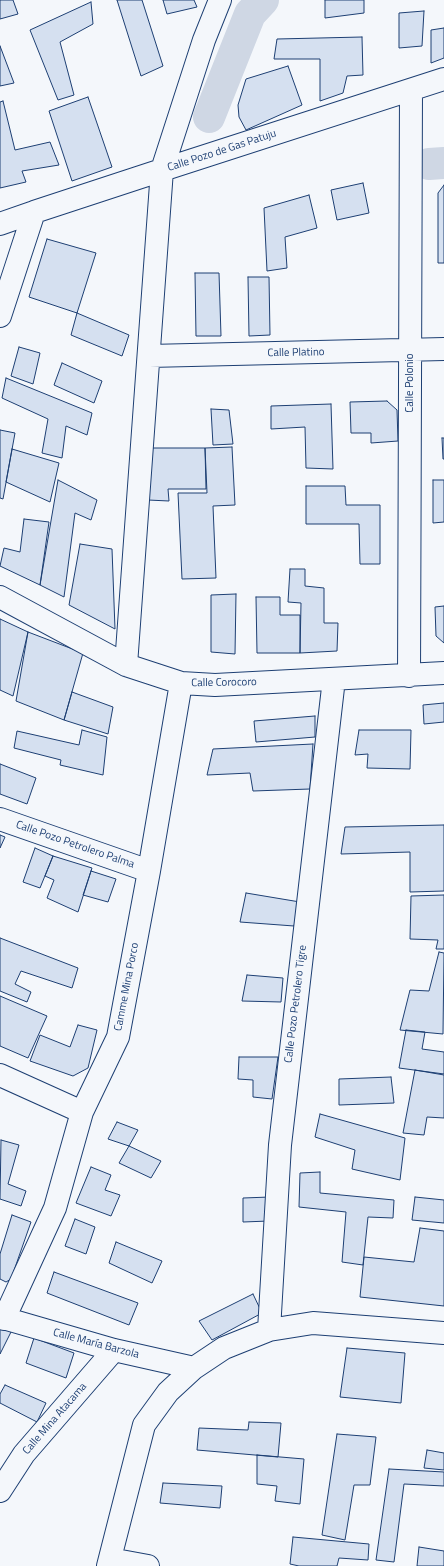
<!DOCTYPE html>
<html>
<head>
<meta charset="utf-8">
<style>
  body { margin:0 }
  canvas { display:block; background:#f4f7fb }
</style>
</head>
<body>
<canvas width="444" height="1566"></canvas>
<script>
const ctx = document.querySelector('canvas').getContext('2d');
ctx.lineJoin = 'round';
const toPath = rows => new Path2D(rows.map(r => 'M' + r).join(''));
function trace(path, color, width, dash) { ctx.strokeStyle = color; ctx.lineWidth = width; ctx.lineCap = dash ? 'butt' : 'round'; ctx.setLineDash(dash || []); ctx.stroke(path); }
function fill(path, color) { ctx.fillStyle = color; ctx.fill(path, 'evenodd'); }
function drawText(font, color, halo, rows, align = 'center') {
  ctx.font = font + ' "Titillium Web",sans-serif'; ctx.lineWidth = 3; ctx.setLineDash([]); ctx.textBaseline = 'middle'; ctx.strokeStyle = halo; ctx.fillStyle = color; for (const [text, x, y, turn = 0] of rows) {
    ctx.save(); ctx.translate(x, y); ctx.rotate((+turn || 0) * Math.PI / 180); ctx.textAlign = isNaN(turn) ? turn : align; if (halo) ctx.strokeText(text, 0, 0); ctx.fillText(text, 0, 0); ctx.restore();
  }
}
trace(toPath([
  [209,117,250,14,263,0],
  [429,164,444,163]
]), '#cfd7e4', 32);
const building = toPath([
  [0,0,13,0,18,14,0,19,0,0],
  [117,0,142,0,163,66,141,76,117,0],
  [163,0,194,0,197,7,167,14,163,0],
  [325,0,364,0,364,13,325,18,325,0],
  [91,2,93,24,60,42,74,95,58,100,30,30,91,2],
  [424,11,422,46,399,48,399,13,424,11],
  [444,28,444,58,431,63,431,30,444,28],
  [362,37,363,75,347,76,343,93,320,101,320,59,274,59,277,39,362,37],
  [0,46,14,83,0,86,0,46],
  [288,66,302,105,246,130,239,117,238,105,246,79,288,66],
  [88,97,112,167,72,181,49,111,88,97],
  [3,101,15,150,50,142,59,165,22,171,26,182,0,188,0,102,3,101],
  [363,183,369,213,337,220,331,190,363,183],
  [444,185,444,263,438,263,438,193,444,185],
  [309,195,317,228,285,237,287,268,267,271,264,208,309,195],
  [47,239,96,253,77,313,29,297,47,239],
  [195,273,219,273,221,336,196,336,195,273],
  [248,277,269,277,270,335,249,336,248,277],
  [77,313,129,335,122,356,71,335,77,313],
  [19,347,40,353,33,384,11,376,19,347],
  [62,363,102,381,94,403,54,385,62,363],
  [6,378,92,413,87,435,66,426,62,458,42,453,48,419,2,398,6,378],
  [387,401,397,410,398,441,371,443,371,433,351,433,350,402,387,401],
  [331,404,333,469,306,468,305,427,271,429,271,406,331,404],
  [211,409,229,410,233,444,213,445,211,409],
  [0,430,15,433,3,499,0,498,0,430],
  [442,438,444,438,444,459,443,459,442,438],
  [232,447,235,505,213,506,216,578,182,579,178,493,207,493,205,448,232,447],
  [147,448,205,448,206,489,168,489,169,501,148,500,147,448],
  [12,449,59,463,50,502,6,482,12,449],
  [58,480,97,500,91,520,75,513,64,597,40,585,58,480],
  [433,480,444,480,444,522,433,523,433,480],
  [306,486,345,486,346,505,380,505,380,564,360,564,359,524,306,524,306,486],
  [24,519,49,522,40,585,0,566,4,548,20,552,24,519],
  [80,544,112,549,115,629,69,605,80,544],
  [290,569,305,569,305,586,324,588,324,623,338,623,337,651,300,653,301,603,288,602,290,569],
  [236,594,235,654,211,652,211,595,236,594],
  [256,597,280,597,280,615,300,615,300,653,257,653,256,597],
  [444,606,444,643,436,636,435,607,444,606],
  [0,619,28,632,13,696,0,690,0,619],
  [28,632,83,653,64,720,16,701,28,632],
  [72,692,113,707,108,734,64,720,72,692],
  [444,703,444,722,424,724,423,705,444,703],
  [315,716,315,737,256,742,254,721,315,716],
  [82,730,107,737,103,775,60,765,61,760,14,748,17,731,79,745,82,730],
  [359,730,411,730,410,769,367,768,368,754,355,755,359,730],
  [313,744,310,789,253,791,250,773,207,775,213,749,313,744],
  [0,764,36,778,27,804,0,794,0,764],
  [444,825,444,891,410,892,410,852,341,854,345,827,444,825],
  [0,835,5,837,0,848,0,835],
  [35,848,53,856,40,888,23,882,35,848],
  [53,856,92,868,78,912,47,898,54,880,45,876,53,856],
  [91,871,116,879,108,902,83,895,91,871],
  [246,893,300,902,294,926,240,922,246,893],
  [444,895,444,949,436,949,438,940,410,939,411,896,444,895],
  [0,938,78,968,72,988,21,971,15,984,31,992,27,1002,0,991,0,938],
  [439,952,444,953,443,1034,400,1030,410,990,429,991,439,952],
  [247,975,283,978,281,1002,242,1001,247,975],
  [0,996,47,1016,28,1058,0,1046,0,996],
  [78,1025,97,1030,88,1068,73,1076,30,1061,40,1035,70,1047,78,1025],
  [406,1030,425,1032,422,1049,444,1052,444,1074,399,1068,406,1030],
  [239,1057,278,1057,272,1099,253,1097,253,1080,238,1079,239,1057],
  [415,1070,444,1075,444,1118,427,1117,424,1135,403,1133,415,1070],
  [391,1077,394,1103,339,1105,339,1079,391,1077],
  [320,1114,405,1138,400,1180,352,1169,355,1150,315,1137,320,1114],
  [117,1122,138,1130,129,1146,108,1139,117,1122],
  [1,1140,19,1145,8,1184,26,1191,21,1206,0,1199,1,1140],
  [129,1146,161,1161,151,1178,119,1163,129,1146],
  [91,1167,111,1175,105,1190,120,1195,111,1216,76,1203,91,1167],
  [320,1172,320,1193,394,1200,393,1218,368,1217,363,1265,342,1262,346,1212,299,1207,300,1173,320,1172],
  [270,1197,269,1221,243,1222,243,1198,270,1197],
  [415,1197,444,1200,444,1223,412,1220,415,1197],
  [12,1215,31,1222,11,1279,6,1282,0,1279,0,1254,12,1215],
  [75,1219,95,1227,86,1254,65,1246,75,1219],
  [420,1228,444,1231,444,1306,360,1297,364,1257,414,1262,420,1228],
  [116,1242,162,1261,152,1283,109,1263,116,1242],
  [54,1272,138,1303,129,1325,47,1293,54,1272],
  [253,1294,262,1313,212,1340,199,1321,253,1294],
  [0,1326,12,1330,0,1354,0,1326],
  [34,1338,74,1353,66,1378,26,1363,34,1338],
  [347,1348,405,1353,401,1403,340,1397,347,1348],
  [5,1385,46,1403,37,1422,0,1403,0,1394,5,1385],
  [249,1422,281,1423,278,1457,197,1450,199,1428,248,1430,249,1422],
  [337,1434,376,1437,370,1485,354,1485,345,1540,322,1535,337,1434],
  [427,1450,444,1453,444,1470,424,1468,427,1450],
  [257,1455,304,1459,300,1504,275,1501,277,1486,257,1484,257,1455],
  [389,1469,444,1472,444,1486,404,1484,394,1562,376,1560,389,1469],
  [163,1483,222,1486,220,1508,160,1503,163,1483],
  [293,1537,369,1544,368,1560,339,1558,337,1566,299,1566,290,1564,293,1537],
  [419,1547,444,1551,444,1566,417,1566,419,1547]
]);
fill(building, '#d5e0f0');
trace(building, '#1d3f73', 1);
const minor = toPath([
  [0,224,34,212,162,170,444,79],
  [0,316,34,212],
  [149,356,444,349],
  [0,597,126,665,181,683,215,685,444,673],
  [126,665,162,170,204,40,220,0],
  [409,676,411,90],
  [0,819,149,871],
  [0,1075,82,1112],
  [0,1317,114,1350,194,1368],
  [4,1319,55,1208,82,1112,118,1037,149,871,181,683],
  [269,1330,280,1145,334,679],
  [0,1491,24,1454,114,1350],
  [110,1559,148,1566],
  [108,1566,144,1425,168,1392,194,1368,224,1348,269,1330,313,1323,444,1333]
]);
trace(minor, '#1d3f73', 24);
trace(minor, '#f4f7fb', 22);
drawText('11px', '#1d3f73', '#f4f7fb', [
  ["Calle Pozo de Gas Patuju",222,151,-18],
  ["Calle Platino",296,353,-1],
  ["Calle Polonio",410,383,-90],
  ["Calle Corocoro",224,683,-1],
  ["Calle Pozo Petrolero Palma",75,845,19],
  ["Camme Mina Porco",127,987,-79],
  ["Calle Pozo Petrolero Tigre",296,1004,-83],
  ["Calle María Barzola",96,1344,15],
  ["Calle Mina Atacama",55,1419,-49]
]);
</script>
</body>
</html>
